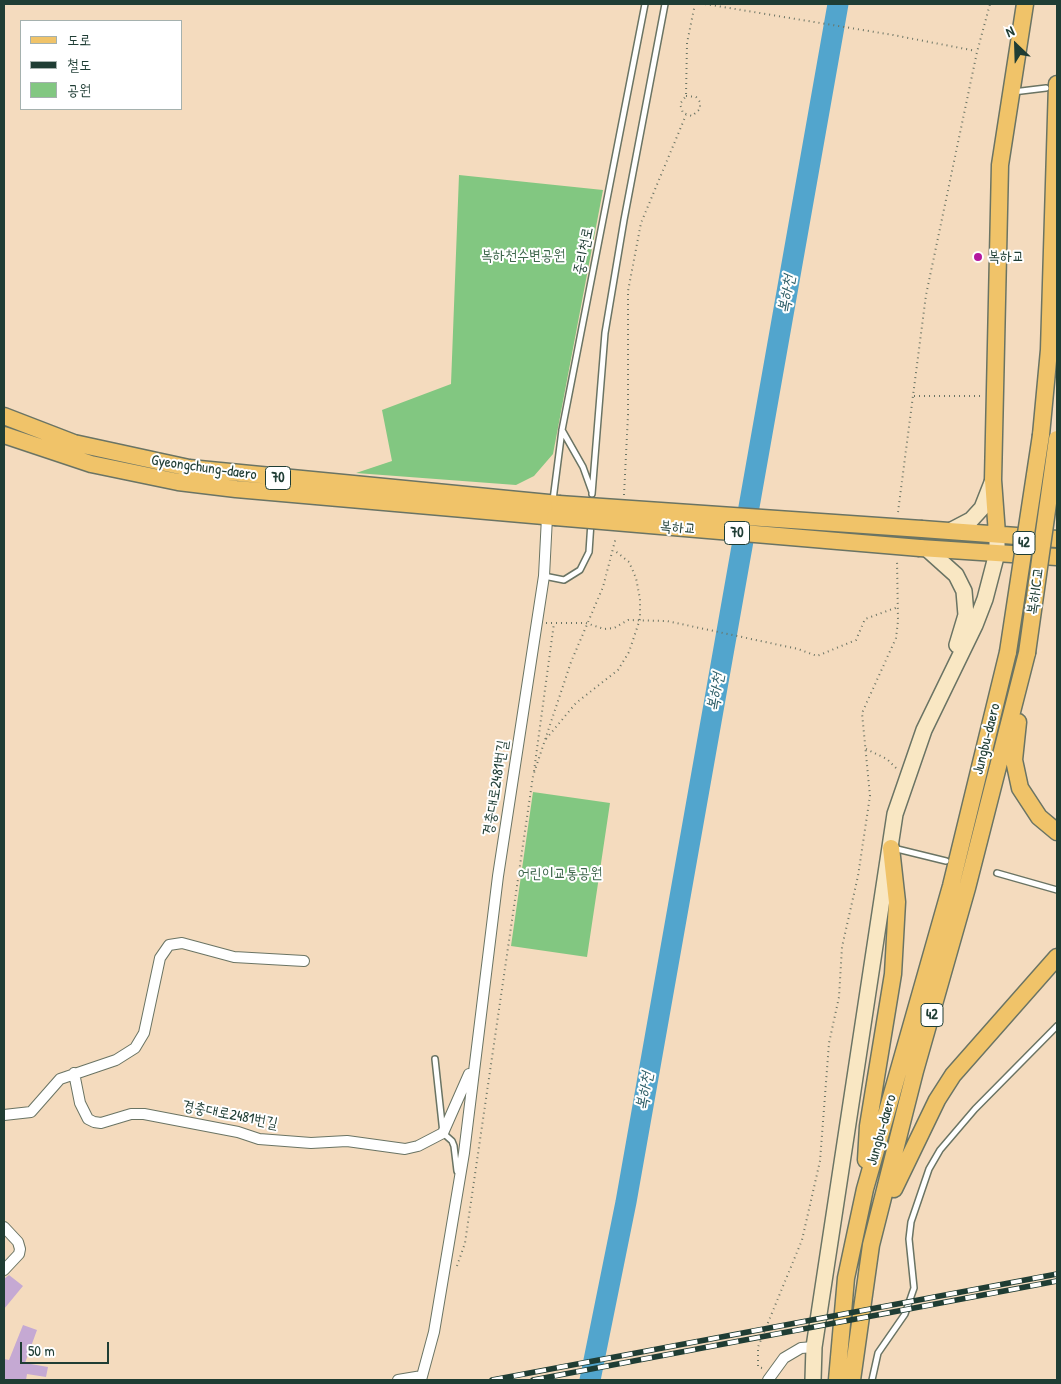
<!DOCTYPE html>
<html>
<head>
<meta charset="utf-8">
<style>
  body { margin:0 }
  #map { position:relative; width:1061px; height:1384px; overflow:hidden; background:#f4dbbe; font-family:"Patrick Hand","Poor Story",sans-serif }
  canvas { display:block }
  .frame { position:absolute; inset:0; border:5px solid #1f3d34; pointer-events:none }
  .legend { position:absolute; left:20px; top:20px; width:162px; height:90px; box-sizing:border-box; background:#fff; border:1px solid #a5b1ae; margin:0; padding:6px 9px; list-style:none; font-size:15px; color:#1f3d34 }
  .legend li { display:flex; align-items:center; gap:10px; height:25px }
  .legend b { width:25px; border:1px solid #a5b1ae }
  .north { position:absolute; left:991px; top:20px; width:50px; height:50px; -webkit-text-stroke:4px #fff; paint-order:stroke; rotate:336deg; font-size:14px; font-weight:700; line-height:20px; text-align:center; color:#1f3d34 }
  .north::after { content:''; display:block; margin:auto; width:18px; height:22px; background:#1f3d34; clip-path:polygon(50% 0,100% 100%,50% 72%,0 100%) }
  .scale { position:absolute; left:20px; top:1342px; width:89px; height:22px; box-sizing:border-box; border:2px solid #1f3d34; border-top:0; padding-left:6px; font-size:15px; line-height:18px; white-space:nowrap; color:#1f3d34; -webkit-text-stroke:4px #fff; paint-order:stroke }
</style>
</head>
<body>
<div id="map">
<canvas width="1061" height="1384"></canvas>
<div class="frame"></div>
<ul class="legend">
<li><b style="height:6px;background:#f0c369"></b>도로</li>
<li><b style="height:6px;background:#1f3d34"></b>철도</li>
<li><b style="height:14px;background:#82c781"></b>공원</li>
</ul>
<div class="north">N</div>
<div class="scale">50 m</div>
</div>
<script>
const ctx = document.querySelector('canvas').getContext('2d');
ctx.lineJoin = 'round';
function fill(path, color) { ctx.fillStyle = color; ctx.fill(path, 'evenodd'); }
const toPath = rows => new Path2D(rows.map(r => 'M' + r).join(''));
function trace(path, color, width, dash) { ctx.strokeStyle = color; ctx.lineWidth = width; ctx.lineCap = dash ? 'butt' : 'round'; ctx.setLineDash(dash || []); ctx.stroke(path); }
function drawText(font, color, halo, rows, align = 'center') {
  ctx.font = font + ' "Patrick Hand","Poor Story",sans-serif'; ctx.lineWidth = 4; ctx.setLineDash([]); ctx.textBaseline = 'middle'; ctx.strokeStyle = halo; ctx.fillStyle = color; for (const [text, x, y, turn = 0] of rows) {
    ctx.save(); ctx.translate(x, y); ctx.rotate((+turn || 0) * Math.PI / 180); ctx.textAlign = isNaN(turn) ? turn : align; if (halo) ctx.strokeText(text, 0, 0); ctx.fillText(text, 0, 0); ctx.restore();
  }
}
fill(toPath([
  [459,175,603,190,553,454,534,476,516,485,356,473,392,461,382,410,451,384],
  [533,792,610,803,587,957,511,946]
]), '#82c781');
trace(toPath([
  [590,1380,626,1202,838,4]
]), '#52a5cd', 21);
fill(toPath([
  [9,1275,23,1286,4,1309,4,1279],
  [23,1325,37,1330,25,1363,48,1367,46,1377,27,1374,26,1380,4,1380,4,1359,9,1360]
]), '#c5a9d3');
const lane = toPath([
  [1013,92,1046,88],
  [562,430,583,467,592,492],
  [592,494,605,333,624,220,665,4],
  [553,500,562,430,645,4],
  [544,576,564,580,580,570,589,552,591,522],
  [893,848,946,861],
  [997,873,1057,890],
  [435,1059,443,1133,452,1141,454,1146,457,1171],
  [872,1380,878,1353,905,1314,914,1288,909,1239,911,1222,929,1169,940,1150,975,1109,1057,1026]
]);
const street = toPath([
  [74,1073,80,1103,88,1119,94,1122,101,1123,131,1114,144,1114,238,1132,259,1139,311,1143,347,1141,405,1149,418,1146,443,1133,469,1074],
  [4,1115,31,1112,60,1079,116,1060,135,1048,144,1033,160,958,169,945,182,943,234,957,304,961],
  [4,1227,18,1242,20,1249,19,1254,4,1270],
  [398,1380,422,1376],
  [421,1380,434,1332,464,1153,498,876,544,576,547,517],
  [768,1380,784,1358,801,1348,814,1347]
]);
const secondary = toPath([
  [950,531,971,520,982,508,993,480],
  [927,549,956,575,964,591,966,615,957,645],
  [813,1380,814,1347,895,814,924,730,975,625,985,599,997,553,997,534]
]);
const primary = toPath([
  [4,416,74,443,189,468,559,504],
  [4,435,91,464,178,482,236,489,555,517],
  [1041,435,1049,350,1057,84],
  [922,529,1057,539],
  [997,534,993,480,1000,165,1025,4],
  [920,548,1057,557],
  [1018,722,1014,760,1020,788,1039,817,1057,832],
  [866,1160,868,1126,893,974,897,902,891,848],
  [894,1189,937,1100,953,1075,1057,957],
  [837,1380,846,1278,865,1189,951,886,1008,652],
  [852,1380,871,1245,915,1071,967,888,1027,653]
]);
trace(lane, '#6a7464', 8);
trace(street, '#6a7464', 12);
trace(secondary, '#6a7464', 18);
trace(primary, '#6a7464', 19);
trace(toPath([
  [705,4,893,35,976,51],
  [686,96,696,97,700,102,700,109,692,116,683,113,680,104,686,96,687,43,695,4],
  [914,396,982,396],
  [624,495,628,415,628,291,641,223,686,115],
  [898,512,926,295,977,52,990,4],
  [546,623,586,623,604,629,614,628,628,620,667,621,798,649,817,656,856,640,865,619,898,607],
  [546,739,576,703,618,670,629,652,640,619,640,599,636,578,629,562,614,550],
  [866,749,887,759,897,769],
  [534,771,554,623],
  [457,1266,465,1243,533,776,571,662,603,587,616,537],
  [762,1368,758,1367,758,1347,802,1240,820,1161,829,1043,839,997,842,947,858,876,870,796,862,713,896,638,898,621,897,559]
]), '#6a7464', 2, [1, 4]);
trace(lane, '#fff', 5);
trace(street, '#fff', 10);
trace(secondary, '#f9e7c3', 15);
trace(primary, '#f0c369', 16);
const rail = toPath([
  [492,1380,1057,1274],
  [533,1380,1057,1281]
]);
trace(rail, '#1f3d34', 5.5);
trace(rail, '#fff', 4, [11]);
const primaryBridge = toPath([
  [559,504,922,529],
  [555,517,920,548],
  [1008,652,1041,435],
  [1027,653,1057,439]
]);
trace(primaryBridge, '#6a7464', 19, []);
trace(primaryBridge, '#f0c369', 16);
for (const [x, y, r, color] of [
  [978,257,5,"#b5179e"]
]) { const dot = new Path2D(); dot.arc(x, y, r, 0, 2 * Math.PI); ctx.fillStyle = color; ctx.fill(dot); trace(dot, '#fff', 2); }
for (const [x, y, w] of [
  [278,478,25],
  [737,533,25],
  [1024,543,22],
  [932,1015,22]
]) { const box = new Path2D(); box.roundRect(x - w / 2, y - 11.5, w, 23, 4); ctx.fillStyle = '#fff'; ctx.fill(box); trace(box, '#1f3d34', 1); }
drawText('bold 14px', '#1f3d34', null, [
  ["70",278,478],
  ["70",737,533],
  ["42",1024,543],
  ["42",932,1015]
]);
drawText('15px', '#1f3d34', '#fff', [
  ["중리천로",584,251,-79],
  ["Gyeongchung-daero",204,468,8],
  ["복하교",678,528,5],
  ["복하IC교",1036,591,-82],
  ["Jungbu-daero",987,739,-76],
  ["경충대로2481번길",496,788,-81],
  ["경충대로2481번길",230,1115,11],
  ["Jungbu-daero",882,1130,-74]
]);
drawText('15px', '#3d664b', '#fff', [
  ["복하천수변공원",523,256],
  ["어린이교통공원",560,874]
]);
drawText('15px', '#1f3d34', '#fff', [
  ["복하교",988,257]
], 'left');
drawText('italic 16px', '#31616a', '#fff', [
  ["복하천",787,294,-80],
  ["복하천",716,692,-80],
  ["복하천",645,1091,-80]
]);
</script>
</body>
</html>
